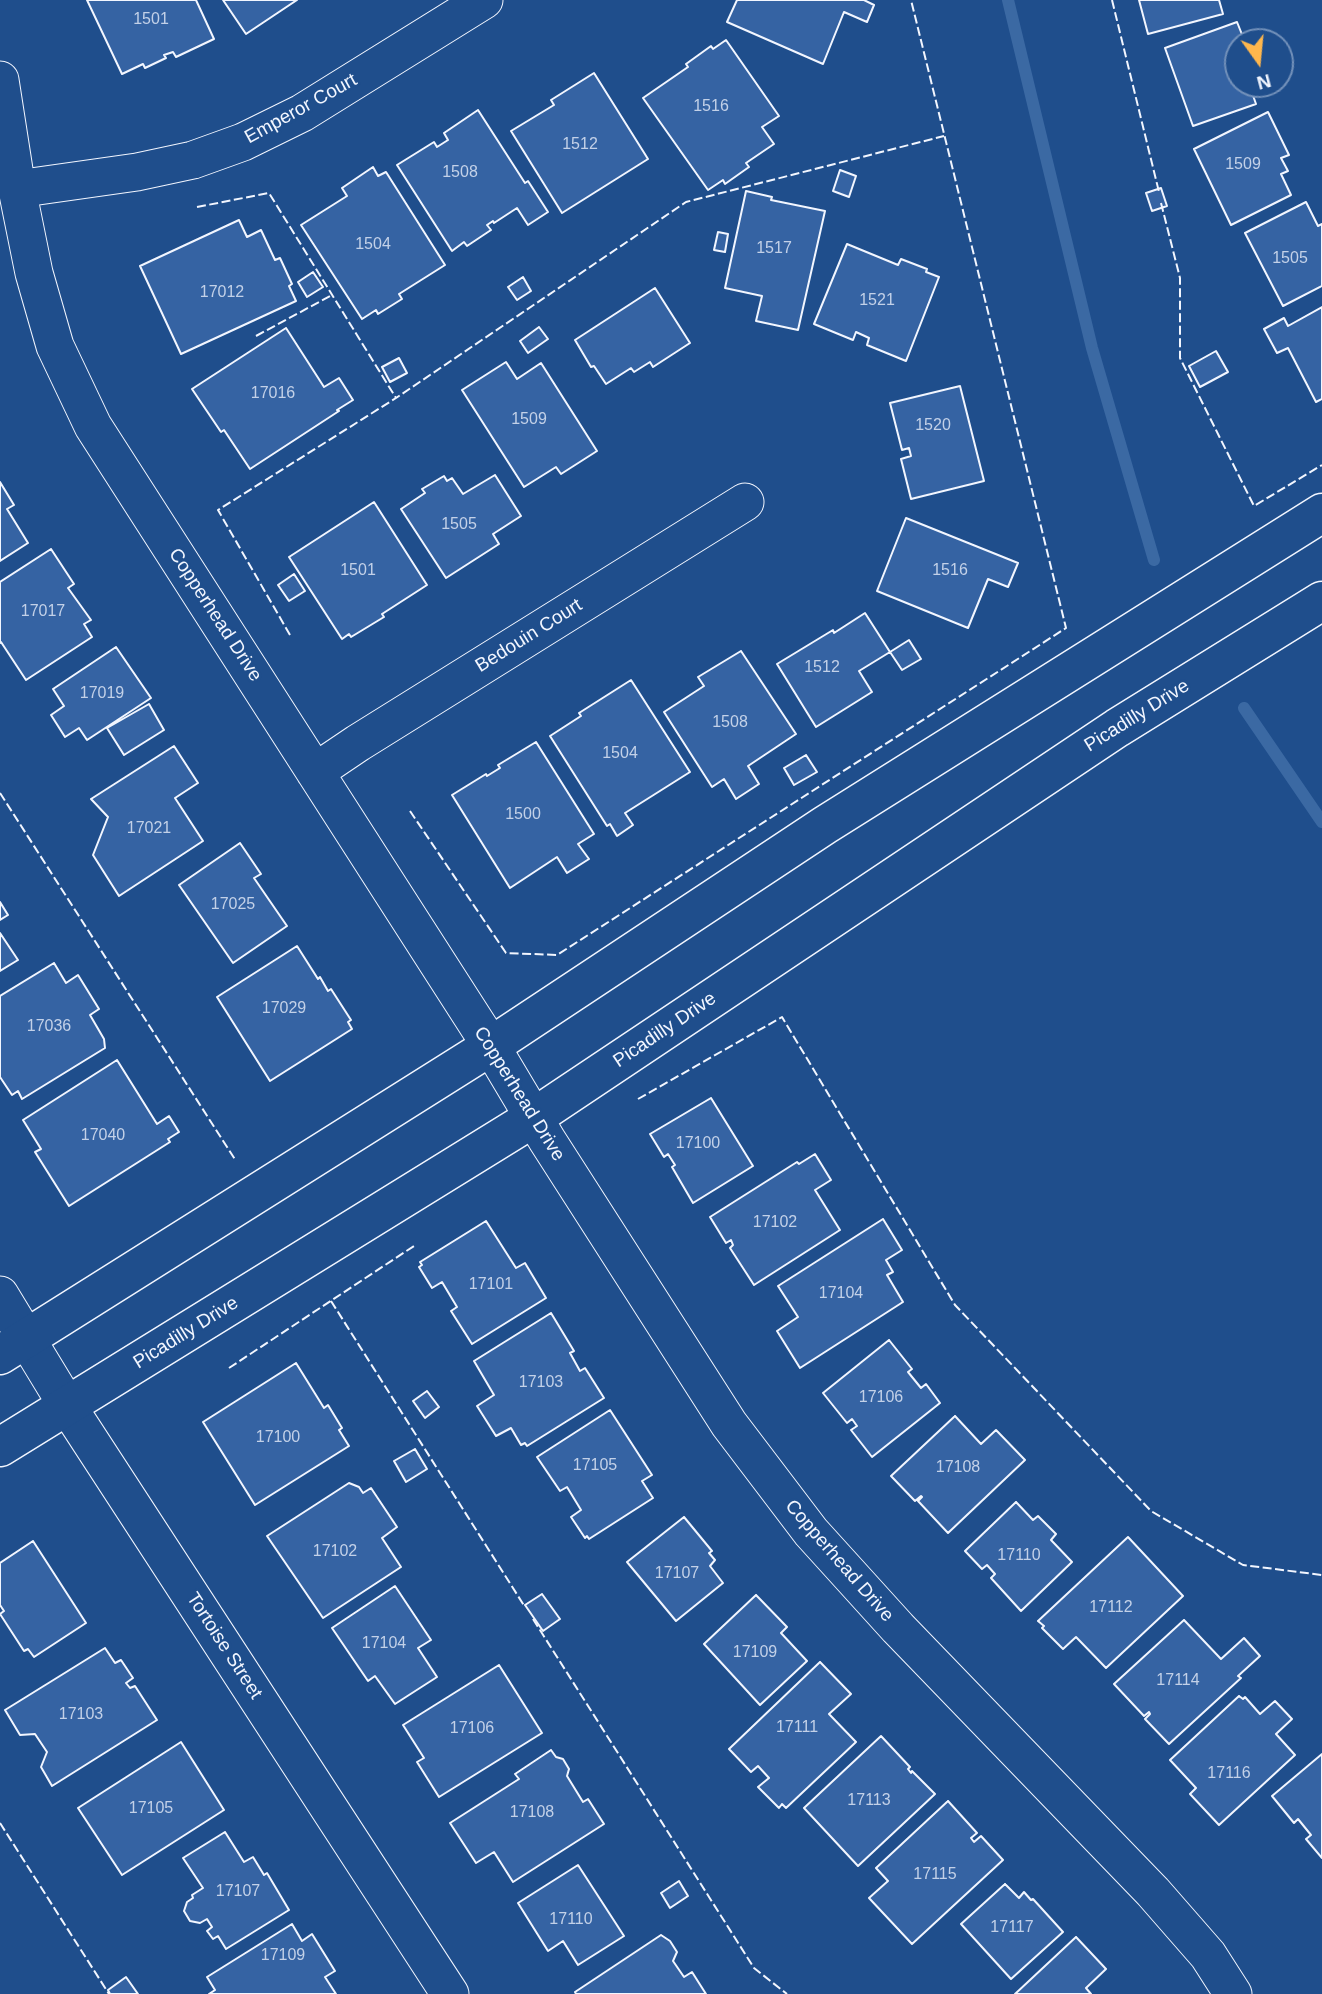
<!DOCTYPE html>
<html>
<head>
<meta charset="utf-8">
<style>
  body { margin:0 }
  #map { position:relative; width:1322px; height:1994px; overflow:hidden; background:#1f4e8c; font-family:Helvetica,sans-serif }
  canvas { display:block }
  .north { position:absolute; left:1224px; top:28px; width:70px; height:70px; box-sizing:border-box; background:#1f4e8c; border:2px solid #7391ba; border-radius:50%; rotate:165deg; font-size:19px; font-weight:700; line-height:28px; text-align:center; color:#f2f6ff }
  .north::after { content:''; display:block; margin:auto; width:24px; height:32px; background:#ffb74d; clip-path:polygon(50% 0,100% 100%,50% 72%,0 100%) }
</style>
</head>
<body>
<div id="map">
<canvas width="1322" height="1994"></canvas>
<div class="north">N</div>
</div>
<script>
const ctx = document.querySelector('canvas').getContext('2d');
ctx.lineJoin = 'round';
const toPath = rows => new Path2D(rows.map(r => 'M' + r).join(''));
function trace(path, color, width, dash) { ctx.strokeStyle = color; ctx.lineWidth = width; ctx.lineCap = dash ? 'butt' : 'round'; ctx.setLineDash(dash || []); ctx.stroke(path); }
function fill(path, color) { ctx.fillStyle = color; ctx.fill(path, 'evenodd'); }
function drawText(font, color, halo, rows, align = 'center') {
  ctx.font = font + ' Helvetica,sans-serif'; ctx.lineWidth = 5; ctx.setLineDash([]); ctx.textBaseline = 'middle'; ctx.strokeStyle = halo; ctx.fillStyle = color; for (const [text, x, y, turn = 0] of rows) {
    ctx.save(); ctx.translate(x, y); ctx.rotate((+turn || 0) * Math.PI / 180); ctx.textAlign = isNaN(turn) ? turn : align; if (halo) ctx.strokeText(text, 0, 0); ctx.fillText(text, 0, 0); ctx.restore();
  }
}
trace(toPath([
  [1008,0,1092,348,1154,560],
  [1244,708,1322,822]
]), '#3b69a3', 12);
const building = toPath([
  [87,0,196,0,214,39,176,57,173,52,164,55,166,58,145,68,143,64,122,74,87,0],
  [223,0,297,0,246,34,223,0],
  [737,0,864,0,874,5,867,22,844,12,823,64,727,22,737,0],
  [1139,0,1219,0,1223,14,1148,34,1139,0],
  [1237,22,1245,42,1238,42,1238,84,1249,84,1256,104,1193,126,1165,48,1237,22],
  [726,40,779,116,762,127,774,144,746,163,749,167,725,184,723,180,708,190,643,98,688,67,686,64,711,46,713,49,726,40],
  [594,73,648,159,562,213,511,131,554,105,551,100,594,73],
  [478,110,525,183,528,181,548,212,528,225,517,208,494,223,493,221,487,225,491,230,467,246,464,242,452,251,397,165,434,142,437,147,448,140,444,133,478,110],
  [1268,112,1289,155,1281,158,1288,171,1281,174,1291,195,1231,225,1194,149,1268,112],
  [373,167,378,176,386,172,445,265,399,294,402,299,378,314,376,310,362,319,301,225,347,196,342,188,373,167],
  [840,170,856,176,849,197,833,191,840,170],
  [1161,188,1167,206,1152,211,1146,193,1161,188],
  [746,191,772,197,771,200,825,211,798,330,756,321,762,296,725,288,746,191],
  [1306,202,1318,226,1322,224,1322,286,1283,306,1245,233,1306,202],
  [239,220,247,237,261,230,275,260,280,258,292,284,289,286,296,301,181,354,140,266,239,220],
  [718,232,728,234,725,252,714,250,718,232],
  [847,244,898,265,901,259,927,269,926,272,939,277,906,361,867,345,869,338,856,332,853,340,814,324,847,244],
  [313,272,323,287,307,297,298,282,313,272],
  [523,277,531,291,517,300,508,287,523,277],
  [655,288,690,343,653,367,650,362,634,372,631,368,606,384,594,366,591,367,575,340,655,288],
  [1322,307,1322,399,1316,402,1288,348,1277,353,1264,329,1284,318,1288,326,1322,307],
  [539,327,548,339,528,353,520,341,539,327],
  [286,328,324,387,339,378,353,400,337,410,339,411,250,469,224,430,221,432,192,389,286,328],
  [1216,351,1228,372,1200,387,1189,366,1216,351],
  [399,358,407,373,390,382,382,367,399,358],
  [506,362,517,379,541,363,597,451,561,474,556,467,524,487,462,390,506,362],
  [960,386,984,481,911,499,901,459,911,456,909,448,902,450,890,403,960,386],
  [495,475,521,516,493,534,499,544,446,578,401,509,425,493,422,489,444,476,447,481,452,478,463,494,495,475],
  [0,482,14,505,7,509,28,543,0,561,0,482],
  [374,502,427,585,382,614,384,617,351,637,349,634,342,639,289,557,374,502],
  [906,518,1018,563,1008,587,988,579,968,628,877,591,906,518],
  [51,549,74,584,68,588,91,620,84,624,92,637,26,680,1,642,0,643,0,582,51,549],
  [294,574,305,591,289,601,278,585,294,574],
  [865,613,890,652,859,671,872,692,816,727,777,664,833,630,834,633,865,613],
  [909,640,921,659,902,670,890,652,909,640],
  [116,647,151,698,87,740,79,728,65,737,51,715,64,706,53,689,116,647],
  [741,651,796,734,748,766,759,784,736,799,724,779,712,787,664,712,704,686,698,677,741,651],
  [631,680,690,772,625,813,633,825,617,836,610,824,607,826,550,736,581,716,579,713,631,680],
  [149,704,164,730,124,755,107,728,149,704],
  [536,742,594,834,578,844,589,859,567,873,557,857,510,888,452,795,486,774,487,776,500,768,498,765,536,742],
  [174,746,198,783,175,798,203,841,119,896,93,855,108,817,91,799,174,746],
  [806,755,817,772,794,785,784,768,806,755],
  [240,843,261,874,254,878,287,926,233,963,179,885,240,843],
  [0,902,8,915,0,920,0,902],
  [0,933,18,960,0,971,0,933],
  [297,946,318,979,320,977,328,991,331,989,351,1020,348,1022,352,1029,270,1081,217,997,297,946],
  [54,963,66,983,78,975,99,1009,90,1015,104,1039,105,1048,22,1099,18,1091,12,1095,0,1077,0,996,54,963],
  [117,1060,157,1124,169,1116,179,1132,168,1139,170,1142,69,1206,35,1152,41,1149,23,1120,117,1060],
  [711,1098,753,1166,693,1203,672,1167,675,1165,668,1154,664,1157,650,1134,711,1098],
  [815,1154,831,1180,815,1190,840,1230,754,1285,730,1248,733,1245,731,1240,726,1243,710,1217,797,1162,799,1164,815,1154],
  [883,1219,902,1250,886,1260,893,1272,887,1275,903,1302,800,1368,777,1331,798,1317,778,1286,883,1219],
  [486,1221,516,1268,525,1263,546,1298,472,1344,451,1311,457,1307,442,1282,432,1288,419,1267,422,1265,420,1262,486,1221],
  [551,1313,574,1351,570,1353,580,1371,585,1368,604,1398,527,1446,525,1443,521,1445,511,1428,496,1436,477,1406,494,1395,474,1361,551,1313],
  [889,1340,912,1369,908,1372,921,1388,926,1384,940,1403,872,1457,851,1430,857,1426,852,1419,847,1423,823,1393,889,1340],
  [296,1363,324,1408,328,1405,342,1428,339,1430,349,1446,255,1505,203,1422,296,1363],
  [427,1391,439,1407,425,1418,413,1401,427,1391],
  [610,1410,652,1475,642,1481,653,1498,589,1539,587,1536,585,1538,571,1517,581,1510,567,1487,560,1491,537,1457,610,1410],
  [955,1416,981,1444,996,1430,1025,1460,948,1533,918,1501,922,1497,921,1496,915,1501,891,1476,955,1416],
  [415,1449,427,1469,406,1482,394,1461,415,1449],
  [349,1483,359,1487,363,1493,371,1488,397,1527,382,1538,401,1567,323,1618,267,1536,349,1483],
  [1016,1502,1033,1520,1038,1516,1056,1534,1051,1540,1072,1562,1021,1611,991,1578,995,1574,987,1565,982,1569,965,1551,1016,1502],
  [684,1517,712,1551,709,1553,715,1560,710,1566,723,1583,676,1621,627,1562,684,1517],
  [1128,1537,1183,1596,1106,1668,1076,1637,1063,1649,1042,1628,1044,1626,1038,1621,1128,1537],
  [33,1541,86,1623,34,1657,28,1649,24,1651,0,1614,4,1611,0,1605,0,1563,33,1541],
  [395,1586,431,1640,418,1648,437,1677,395,1704,375,1676,368,1681,332,1628,395,1586],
  [542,1594,560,1619,543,1631,525,1605,542,1594],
  [756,1595,787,1627,781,1633,807,1661,760,1705,704,1644,756,1595],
  [1184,1620,1221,1659,1244,1638,1260,1656,1238,1676,1241,1678,1169,1744,1145,1719,1150,1714,1149,1712,1144,1716,1114,1684,1184,1620],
  [105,1648,115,1663,121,1660,133,1678,126,1683,130,1688,135,1686,157,1720,52,1786,41,1767,47,1752,35,1734,20,1735,5,1710,105,1648],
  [820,1662,851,1694,829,1714,856,1742,786,1808,782,1804,779,1808,758,1787,769,1778,758,1766,751,1772,729,1749,820,1662],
  [499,1665,542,1733,439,1797,417,1762,424,1758,403,1725,499,1665],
  [1239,1696,1243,1699,1245,1697,1260,1714,1275,1701,1292,1719,1276,1734,1295,1755,1219,1825,1190,1794,1196,1788,1170,1760,1239,1696],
  [881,1736,910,1767,908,1769,911,1773,912,1771,935,1794,858,1866,804,1808,881,1736],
  [181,1742,224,1810,122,1875,78,1808,181,1742],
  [551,1750,556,1757,563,1759,569,1769,567,1776,583,1802,588,1799,604,1824,513,1882,494,1852,476,1863,450,1823,519,1779,515,1774,551,1750],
  [1322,1754,1322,1858,1306,1839,1311,1835,1298,1819,1294,1823,1272,1796,1322,1754],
  [948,1801,977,1833,971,1838,974,1842,981,1836,1003,1860,912,1944,869,1898,888,1881,876,1868,948,1801],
  [225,1832,244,1862,253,1857,264,1875,267,1873,289,1910,226,1949,218,1936,213,1939,207,1931,212,1927,207,1919,200,1923,190,1921,184,1911,187,1902,193,1898,192,1895,203,1888,183,1858,225,1832],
  [578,1865,624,1936,578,1965,563,1941,548,1951,518,1903,578,1865],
  [679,1881,688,1896,670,1908,661,1893,679,1881],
  [1005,1884,1019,1898,1024,1892,1031,1900,1033,1899,1063,1932,1011,1979,961,1924,1005,1884],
  [292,1924,302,1941,312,1934,335,1971,325,1977,336,1994,209,1994,215,1990,207,1977,292,1924],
  [661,1935,670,1941,677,1952,673,1961,684,1977,692,1972,706,1994,576,1994,575,1992,661,1935],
  [1076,1937,1106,1969,1086,1988,1091,1994,1015,1994,1076,1937],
  [126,1977,138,1994,110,1994,108,1990,126,1977]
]);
fill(building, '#3563a3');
trace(building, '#f2f6ff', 2);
const minor = toPath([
  [0,80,17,189,34,273,55,346,93,426,491,1046,547,1140,729,1424,811,1532,898,1628,1153,1892,1208,1955,1233,1994],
  [17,189,137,172,193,160,243,142,302,113,484,0],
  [315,772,358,743,745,502],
  [0,1295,68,1407,450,1994]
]);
const tertiary = toPath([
  [0,1355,491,1046,825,825,1322,513],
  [0,1447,533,1118,1117,728,1322,601]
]);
trace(minor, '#f2f6ff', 39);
trace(tertiary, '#f2f6ff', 41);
trace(minor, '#1f4e8c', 37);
trace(tertiary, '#1f4e8c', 38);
trace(toPath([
  [1112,0,1159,192],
  [1161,203,1180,278,1180,358,1254,506,1322,465],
  [197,207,269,193,396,398],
  [256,336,332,295],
  [290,635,218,510,396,398,686,202,944,136],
  [0,793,236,1161],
  [410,811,506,953,557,955,1066,628,911,0],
  [638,1099,782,1017,955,1305,1151,1511,1243,1565,1322,1575],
  [331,1301,525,1607],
  [229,1368,414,1246],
  [533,1619,754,1968,787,1994],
  [0,1823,109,1994]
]), '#f2f6ff', 2, [9, 3.5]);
drawText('16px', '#c3d1e8', null, [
  ["1501",151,20],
  ["1516",711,107],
  ["1512",580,145],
  ["1509",1243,165],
  ["1508",460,173],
  ["1504",373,245],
  ["1517",774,249],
  ["1505",1290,259],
  ["17012",222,293],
  ["1521",877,301],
  ["17016",273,394],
  ["1509",529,420],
  ["1520",933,426],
  ["1505",459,525],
  ["1501",358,571],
  ["1516",950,571],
  ["17017",43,612],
  ["1512",822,668],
  ["17019",102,694],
  ["1508",730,723],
  ["1504",620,754],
  ["1500",523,815],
  ["17021",149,829],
  ["17025",233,905],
  ["17029",284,1009],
  ["17036",49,1027],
  ["17040",103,1136],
  ["17100",698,1144],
  ["17102",775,1223],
  ["17101",491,1285],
  ["17104",841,1294],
  ["17103",541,1383],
  ["17106",881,1398],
  ["17100",278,1438],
  ["17105",595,1466],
  ["17108",958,1468],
  ["17102",335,1552],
  ["17110",1019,1556],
  ["17107",677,1574],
  ["17112",1111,1608],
  ["17104",384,1644],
  ["17109",755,1653],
  ["17114",1178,1681],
  ["17103",81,1715],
  ["17111",797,1728],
  ["17106",472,1729],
  ["17116",1229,1774],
  ["17113",869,1801],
  ["17105",151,1809],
  ["17108",532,1813],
  ["17115",935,1875],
  ["17107",238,1892],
  ["17110",571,1920],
  ["17117",1012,1928],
  ["17109",283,1956]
]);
drawText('19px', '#f2f6ff', '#1f4e8c', [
  ["Emperor Court",301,109,-29],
  ["Copperhead Drive",215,615,57],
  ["Bedouin Court",529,636,-32],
  ["Picadilly Drive",1137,716,-32],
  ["Picadilly Drive",665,1030,-34],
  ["Copperhead Drive",519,1094,58],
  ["Picadilly Drive",186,1333,-32],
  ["Copperhead Drive",839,1561,49],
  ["Tortoise Street",224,1646,57]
]);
</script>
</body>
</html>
